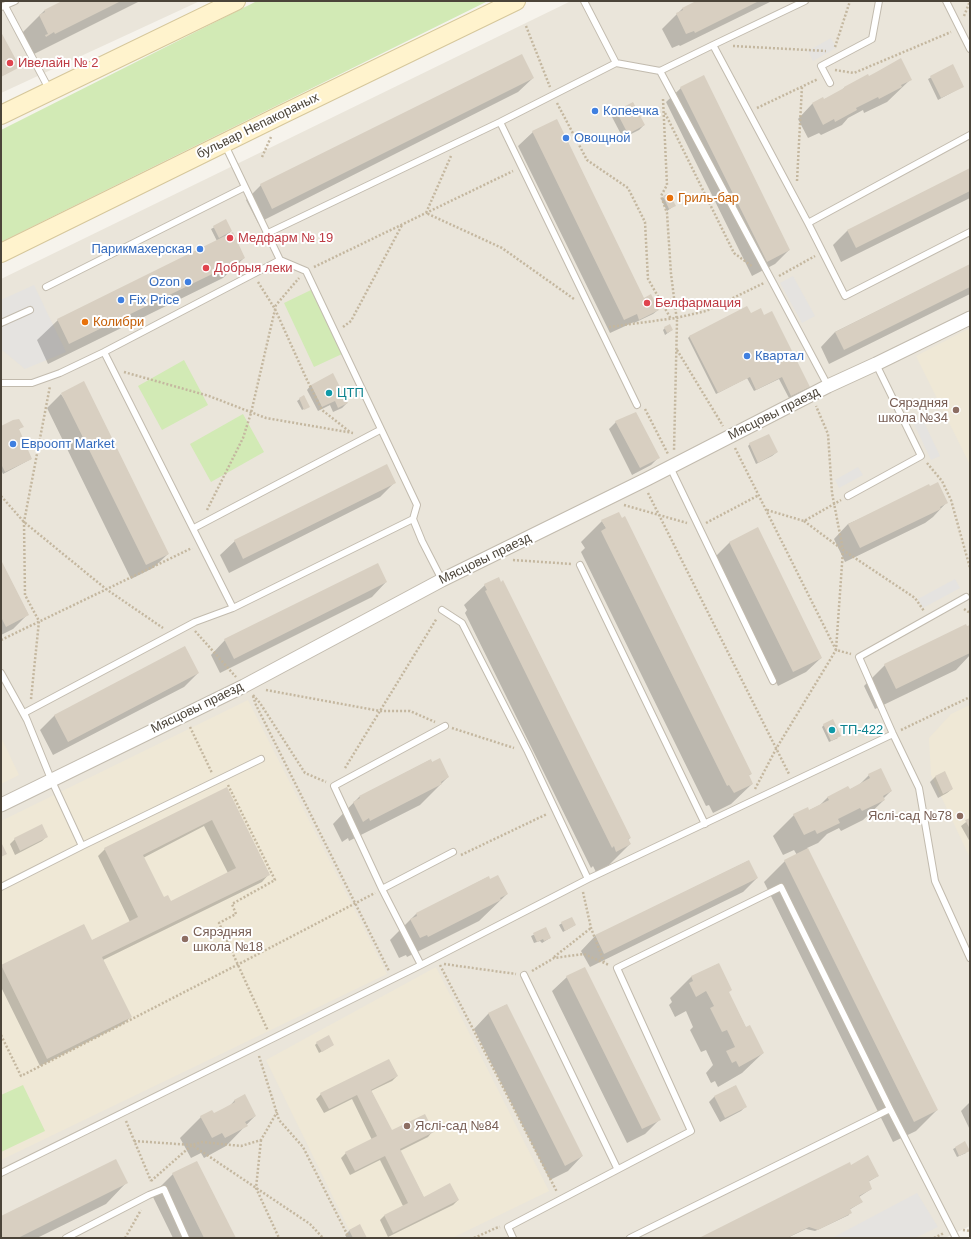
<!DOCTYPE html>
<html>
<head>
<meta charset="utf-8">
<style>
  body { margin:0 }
  #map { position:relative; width:971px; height:1239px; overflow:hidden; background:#f6f3ec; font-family:Helvetica,sans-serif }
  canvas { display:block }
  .frame { position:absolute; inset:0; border:2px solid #4b4439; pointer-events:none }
</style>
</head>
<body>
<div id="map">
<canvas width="971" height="1239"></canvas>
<div class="frame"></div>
</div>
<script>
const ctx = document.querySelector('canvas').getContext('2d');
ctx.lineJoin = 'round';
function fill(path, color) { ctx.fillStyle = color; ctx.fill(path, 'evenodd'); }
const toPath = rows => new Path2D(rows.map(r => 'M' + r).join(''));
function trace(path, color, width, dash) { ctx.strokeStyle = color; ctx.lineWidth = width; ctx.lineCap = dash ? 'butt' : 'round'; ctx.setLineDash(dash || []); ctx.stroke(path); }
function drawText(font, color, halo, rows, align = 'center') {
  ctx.font = font + ' Helvetica,sans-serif'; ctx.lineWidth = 4; ctx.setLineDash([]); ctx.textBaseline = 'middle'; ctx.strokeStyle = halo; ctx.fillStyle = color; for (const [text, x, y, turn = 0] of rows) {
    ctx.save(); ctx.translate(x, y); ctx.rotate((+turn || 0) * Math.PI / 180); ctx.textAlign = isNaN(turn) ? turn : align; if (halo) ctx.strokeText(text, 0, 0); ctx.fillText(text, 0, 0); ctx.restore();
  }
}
fill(toPath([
  [1,1,200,1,1,93],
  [571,1,970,1,970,1226,945,1238,1,1238,1,279]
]), '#eae5da');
fill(toPath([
  [970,328,970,465,916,356],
  [248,700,387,974,1,1160,1,821],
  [970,705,970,858,931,775,929,738,951,714],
  [1,737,19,775,1,784],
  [436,967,549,1191,452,1238,353,1238,266,1060]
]), '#efe8d6');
fill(toPath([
  [257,1,488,1,1,242,1,130],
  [311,290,342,354,314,367,284,303],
  [184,360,208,405,162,430,138,386],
  [243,414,264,452,211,482,190,444],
  [23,1085,45,1131,1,1152,1,1095]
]), '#d2eab5');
fill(toPath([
  [831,38,836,48,813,61,808,51],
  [793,276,815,316,802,323,780,283],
  [34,285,66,352,25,369,1,349,1,300],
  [922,418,940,456,931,460,913,422],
  [858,467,863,475,839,488,835,480],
  [955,579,960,588,923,608,918,599],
  [917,1193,938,1227,915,1238,832,1238]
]), '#e5e3e0');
fill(toPath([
  [66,1,140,1,34,54,33,52,28,55,18,37,44,11],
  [698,1,772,1,680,46,679,45,672,48,662,29,682,9],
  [952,66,962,87,938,100,928,79],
  [868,77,911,79,887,102,864,113,863,110,848,118,842,125,821,135,819,133,808,138,798,119,812,104,823,99,823,100,840,92,844,88],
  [533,78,518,92,258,223,246,200,261,185],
  [681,88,789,250,775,264,752,276,666,102],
  [633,103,644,125,639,130,623,138,612,117,616,112],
  [533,132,644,300,658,310,653,314,634,323,634,322,610,333,518,146],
  [970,169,970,198,841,262,833,245,847,231],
  [669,194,674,206,667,211,661,199],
  [226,221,231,231,226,237,244,258,223,278,48,364,37,340,58,320,217,241,211,229],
  [970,265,970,294,829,364,821,347,835,332],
  [750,314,764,316,809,387,807,389,789,398,779,379,754,391,747,378,716,394,688,338,690,336],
  [665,328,672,330,665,335,663,330],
  [311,385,347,403,342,408,333,412,330,405,318,411,307,390],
  [61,394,168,554,153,568,131,579,47,408],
  [304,396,308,407,302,410,297,401],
  [616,422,658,458,651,465,632,475,609,429],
  [1,427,20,428,18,430,31,459,3,474,1,470],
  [750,444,777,452,772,456,756,464,748,446],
  [395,482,380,497,229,573,220,555,235,541],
  [929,488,947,502,933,517,925,523,845,562,834,539,848,524],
  [602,521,751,774,748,776,752,784,731,804,713,813,709,805,706,806,581,552,585,548,581,542],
  [730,542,821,658,806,672,778,686,715,557],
  [1,562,28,614,13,629,1,635],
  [386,582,372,597,220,673,211,655,225,640],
  [485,585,630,838,628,840,630,844,609,865,596,872,593,866,591,868,465,613,467,610,464,605],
  [970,626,970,655,956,670,875,709,864,686,885,665],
  [198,673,184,687,53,755,40,730,55,715],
  [824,725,838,738,829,742,822,727],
  [430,760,448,777,420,805,349,841,348,838,342,842,333,824,359,797],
  [945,773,952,789,947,793,938,798,930,782,935,777],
  [869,775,891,791,883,799,884,800,863,820,841,831,839,828,827,834,818,843,807,848,937,1110,916,1131,893,1142,764,882,785,861,797,855,794,850,783,855,773,836,794,815,808,811,820,805,828,797,849,790,859,785],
  [227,789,269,874,262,882,103,960,131,1017,123,1024,40,1066,1,987,1,966,84,925,91,941,130,922,98,856,105,849],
  [204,826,228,873,171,902,163,898,143,858],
  [970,819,970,842,961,826],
  [47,836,42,841,15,855,10,844,15,839],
  [748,861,757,878,743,892,590,967,581,951,595,936],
  [488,877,490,880,507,894,479,921,407,957,406,955,399,958,390,940,416,914],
  [571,918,575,925,563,932,559,925],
  [546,929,550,938,542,943,540,941,534,943,531,936],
  [718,964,728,993,746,1028,763,1053,742,1073,718,1087,715,1081,711,1083,706,1073,713,1065,706,1050,701,1052,690,1030,693,1027,686,1011,675,1017,669,1005,672,1002,670,998,691,977],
  [567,977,659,1120,645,1134,627,1143,552,991],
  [506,1005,582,1156,568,1171,550,1180,474,1029,488,1014],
  [317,1043,333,1045,319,1053,315,1045],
  [397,1076,392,1081,371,1091,391,1132,432,1132,428,1137,400,1151,424,1198,458,1200,453,1205,388,1237,380,1220,384,1216,403,1206,380,1160,350,1175,341,1158,346,1153,372,1140,352,1099,324,1113,316,1099,321,1094],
  [735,1086,746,1106,741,1111,720,1122,709,1102,714,1097],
  [235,1100,255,1116,226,1146,204,1158,201,1153,191,1158,180,1138,201,1117,214,1115,228,1108],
  [970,1102,970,1130,961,1111],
  [964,1143,966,1153,957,1157,953,1149],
  [851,1166,878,1176,868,1182,871,1189,859,1197,862,1202,849,1210,849,1215,815,1231,806,1229,787,1238,701,1238],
  [173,1174,235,1238,173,1238,152,1195],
  [126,1183,106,1204,37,1238,1,1238,1,1217],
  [350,1230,366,1238,347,1238,345,1235]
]), '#0003');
fill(toPath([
  [62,1,121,1,55,34,54,32,46,37,45,35,48,34,39,15,45,12,44,10],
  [696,1,759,1,695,33,694,31,686,34,676,13,683,10,682,8],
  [1,32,20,67,1,77],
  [522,54,534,78,272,209,260,184],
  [901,58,912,80,901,85,902,87,879,99,878,97,856,108,857,110,835,122,834,119,823,125,812,103,823,97,824,99,844,88,844,87,868,74,869,76,880,70],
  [953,64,964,87,941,98,930,76],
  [704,75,790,250,767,262,680,87],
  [633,102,645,125,628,134,616,111],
  [557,119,644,298,651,294,659,310,639,320,637,314,624,320,532,131],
  [970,168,970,191,856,248,847,230],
  [669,193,676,206,669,209,663,196],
  [226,219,232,231,219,238,213,226],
  [233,232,245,258,69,344,57,319],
  [970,264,970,287,844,350,835,332],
  [747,306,751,313,761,308,764,315,772,311,810,387,791,396,782,377,756,390,750,377,718,393,689,336],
  [670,324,673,330,667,333,664,327],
  [333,373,348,403,338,408,335,401,322,407,311,385],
  [84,381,169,554,146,565,61,393],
  [304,395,310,407,304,410,299,398],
  [636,412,660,458,640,468,615,421],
  [19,419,24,427,19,429,32,459,5,472,1,464,1,426,13,420],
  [769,434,778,452,758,463,749,443],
  [387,464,396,483,243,559,234,540],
  [938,482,948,503,940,507,941,509,860,548,848,524,929,484,930,486],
  [619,512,622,518,625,516,752,774,749,775,753,784,734,793,729,785,727,786,601,531,606,528,601,520],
  [758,527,822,658,793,672,729,542],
  [1,560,29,615,6,627,1,617],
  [378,563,387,582,234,659,224,639],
  [499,577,501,582,503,580,631,838,628,839,631,844,616,852,614,846,612,848,485,591,487,590,484,584],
  [966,624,967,626,970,625,970,653,896,689,884,664],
  [185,646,199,673,68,742,54,715],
  [833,719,841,736,831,741,823,724],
  [440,758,449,777,441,782,442,784,370,821,369,818,363,822,353,802,360,798,359,796,431,759,432,762],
  [881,768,892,791,883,796,885,800,862,811,860,808,838,819,840,823,817,834,815,830,804,835,793,814,808,807,809,810,829,800,827,797,848,786,850,789,870,778,868,774],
  [945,771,953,789,943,794,935,776],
  [227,787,270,875,102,957,132,1017,47,1059,1,965,84,924,92,940,138,917,104,848],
  [212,820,236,868,171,901,168,895,164,897,143,855],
  [970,818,970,829,965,820],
  [42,824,48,837,20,851,14,838],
  [1,844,2,844,7,854,1,857],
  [808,848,938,1110,914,1122,784,860],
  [749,860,758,878,604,954,595,935],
  [498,875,508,894,500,898,501,900,428,937,427,935,420,938,410,919,417,916,416,913,489,876,490,879],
  [572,917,576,925,565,931,561,922],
  [546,927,551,938,544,941,543,939,537,942,533,933],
  [719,963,732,990,729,992,746,1027,750,1025,764,1053,739,1067,736,1061,732,1063,726,1051,735,1047,727,1030,722,1032,710,1008,714,1006,706,991,696,997,689,983,693,981,691,976],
  [585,967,661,1120,642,1129,566,976],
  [507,1004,583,1156,565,1166,488,1013],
  [329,1035,334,1045,322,1052,316,1042],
  [389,1059,398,1076,371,1090,392,1130,425,1114,434,1132,400,1149,424,1197,450,1183,459,1200,393,1233,384,1215,408,1203,385,1156,355,1171,345,1152,377,1136,357,1095,329,1109,320,1093],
  [736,1085,747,1107,725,1118,714,1096],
  [245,1094,256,1116,245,1122,248,1126,225,1138,222,1133,212,1138,200,1116,212,1110,214,1113,224,1108,235,1102,234,1100],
  [965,1141,970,1151,959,1156,955,1147],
  [868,1155,879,1176,869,1181,872,1189,859,1196,863,1202,850,1209,852,1213,818,1230,809,1227,787,1238,699,1238,850,1162,851,1165],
  [116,1159,128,1183,18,1238,1,1238,1,1216],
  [197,1161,236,1238,204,1238,172,1173],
  [360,1224,367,1238,353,1238,349,1230]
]), '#d8cfc1');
const lane = toPath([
  [946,1,970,49],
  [5,6,49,89],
  [1,7,15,1],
  [713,45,805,1],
  [616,63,660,71,828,386],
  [660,71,713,45,808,223,845,296,970,232],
  [830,83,821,66,872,39,879,1],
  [500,122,637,405],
  [225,145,280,260,306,271,417,505,413,519,422,541,442,580],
  [808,223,970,135],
  [266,234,500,122,616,63,584,1],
  [46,287,245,187],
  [1,323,30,310],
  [104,352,233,608],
  [1,383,32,383,60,373,104,352,280,260],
  [670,467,773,681],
  [848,496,921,456,876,364],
  [194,528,380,430],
  [580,565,705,824],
  [966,597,859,657,893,734,919,788,935,881,970,958],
  [442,610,462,623,528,752,588,879],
  [1,673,27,720,51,779,82,846,1,887],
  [27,720,24,713,195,622,233,608,413,519],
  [82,846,261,759],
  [382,889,453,852],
  [421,965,382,889,334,786,445,726],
  [524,975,617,1168],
  [1,1173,421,965,588,879,893,734],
  [66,1238,149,1195,164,1189,186,1238],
  [513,1238,508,1227,691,1131,617,968,781,887,890,1109,956,1238],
  [630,1238,890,1109]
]);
const street = toPath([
  [1,805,244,686,442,580,647,479,828,386,876,364,970,318]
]);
const secondary = toPath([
  [1,115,236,1],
  [1,253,281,115,516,1]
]);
trace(lane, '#c2bbae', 8);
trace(street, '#c2bbae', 15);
trace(secondary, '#d6c79b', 20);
trace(toPath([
  [964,16,970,1],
  [526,26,550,87],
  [733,46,826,51],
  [835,47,850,1],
  [835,70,854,73,951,32],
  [663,99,667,185,661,196,667,213,671,274,677,321,674,451],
  [557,103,587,160,628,188,645,222,648,279,671,319],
  [757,108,818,79],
  [665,113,734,253,753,267],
  [451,156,426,213,502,248,574,299],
  [262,157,271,137],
  [797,181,802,86],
  [314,267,513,171],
  [779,276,815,256],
  [258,282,275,309,307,380,322,410,350,432],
  [343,327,351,321,402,225],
  [609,327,676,318,706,311,764,283],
  [677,350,723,426],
  [124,372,209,396,266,418,353,433],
  [645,409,668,454],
  [735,448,836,650,851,654],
  [927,463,942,481,951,500,970,568],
  [648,493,789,774],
  [1,496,24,522,106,589,163,628],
  [624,505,687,523],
  [207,510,243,438,251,413,276,305,299,278],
  [767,510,804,521,841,500],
  [804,521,843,550,915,598,924,611],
  [706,523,759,495],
  [513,560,572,564],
  [964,609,970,613],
  [195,631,236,677],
  [1,640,192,548],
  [266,690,380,711,410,711,435,722],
  [253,695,260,703,305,773,326,782],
  [253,696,256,705,389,971],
  [31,699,39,621,25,595,24,522,50,386],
  [190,727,212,773],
  [452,728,514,748],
  [901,730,970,697],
  [345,768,437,618],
  [228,785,275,880,232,904,236,914,219,923,268,1031],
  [755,789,776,749,836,650,843,550,832,493,828,434,816,406],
  [461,855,547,814],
  [583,892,591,928,604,962],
  [554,957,591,928],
  [444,964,516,974],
  [440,965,557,1192],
  [532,971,554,958,584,954,609,965],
  [1,1035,21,1076,237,965,375,893],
  [259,1056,279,1120,303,1147,349,1238],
  [126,1121,151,1181],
  [261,1140,256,1188,279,1238],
  [134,1141,192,1145,310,1224,323,1238],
  [151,1181,192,1145,202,1142,241,1146,261,1140,277,1112],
  [963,1230,970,1231],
  [125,1238,141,1210],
  [474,1238,496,1228,500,1227],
  [934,1238,944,1233]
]), '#c4b79f', 2.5, [2, 2]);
trace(lane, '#fff', 6);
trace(street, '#fff', 13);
trace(secondary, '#fff3cd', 18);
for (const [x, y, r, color] of [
  [10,63,4,"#e0444e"],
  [595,111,4,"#3f7fe0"],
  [566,138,4,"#3f7fe0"],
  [670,198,4,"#e8710a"],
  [230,238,4,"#e0444e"],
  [200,249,4,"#3f7fe0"],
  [206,268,4,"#e0444e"],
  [188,282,4,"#3f7fe0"],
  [121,300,4,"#3f7fe0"],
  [647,303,4,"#e0444e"],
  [85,322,4,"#e8710a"],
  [747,356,4,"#3f7fe0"],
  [329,393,4,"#0f9aa8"],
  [956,410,4,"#8d6e63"],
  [13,444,4,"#3f7fe0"],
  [832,730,4,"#0f9aa8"],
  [960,816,4,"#8d6e63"],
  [185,939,4,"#8d6e63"],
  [407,1126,4,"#8d6e63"]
]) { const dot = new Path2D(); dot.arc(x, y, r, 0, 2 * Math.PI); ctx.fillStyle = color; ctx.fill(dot); trace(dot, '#fff', 1.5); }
drawText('13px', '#be3a42', '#fff', [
  ["Ивелайн № 2",18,63],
  ["Медфарм № 19",238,238],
  ["Добрыя леки",214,268],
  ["Белфармация",655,303]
], 'left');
drawText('13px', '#366cbe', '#fff', [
  ["Копеечка",603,111],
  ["Овощной",574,138],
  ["Парикмахерская",192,249,"right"],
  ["Ozon",180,282,"right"],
  ["Fix Price",129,300],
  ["Квартал",755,356],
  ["Евроопт Market",21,444]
], 'left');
drawText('13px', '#4b4439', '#fff', [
  ["бульвар Непакораных",258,126,-26],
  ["Мясцовы праезд",774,414,-27],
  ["Мясцовы праезд",485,559,-26],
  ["Мясцовы праезд",197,708,-26]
]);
drawText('13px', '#c56008', '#fff', [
  ["Гриль-бар",678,198],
  ["Колибри",93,322]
], 'left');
drawText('13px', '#0d838f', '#fff', [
  ["ЦТП",337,393],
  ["ТП-422",840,730]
], 'left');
drawText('13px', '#785e54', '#fff', [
  ["Сярэдняя",948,403],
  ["школа №34",948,418],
  ["Яслі-сад №78",952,816],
  ["Сярэдняя",193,932,"left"],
  ["школа №18",193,947,"left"],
  ["Яслі-сад №84",415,1126,"left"]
], 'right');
</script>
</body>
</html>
